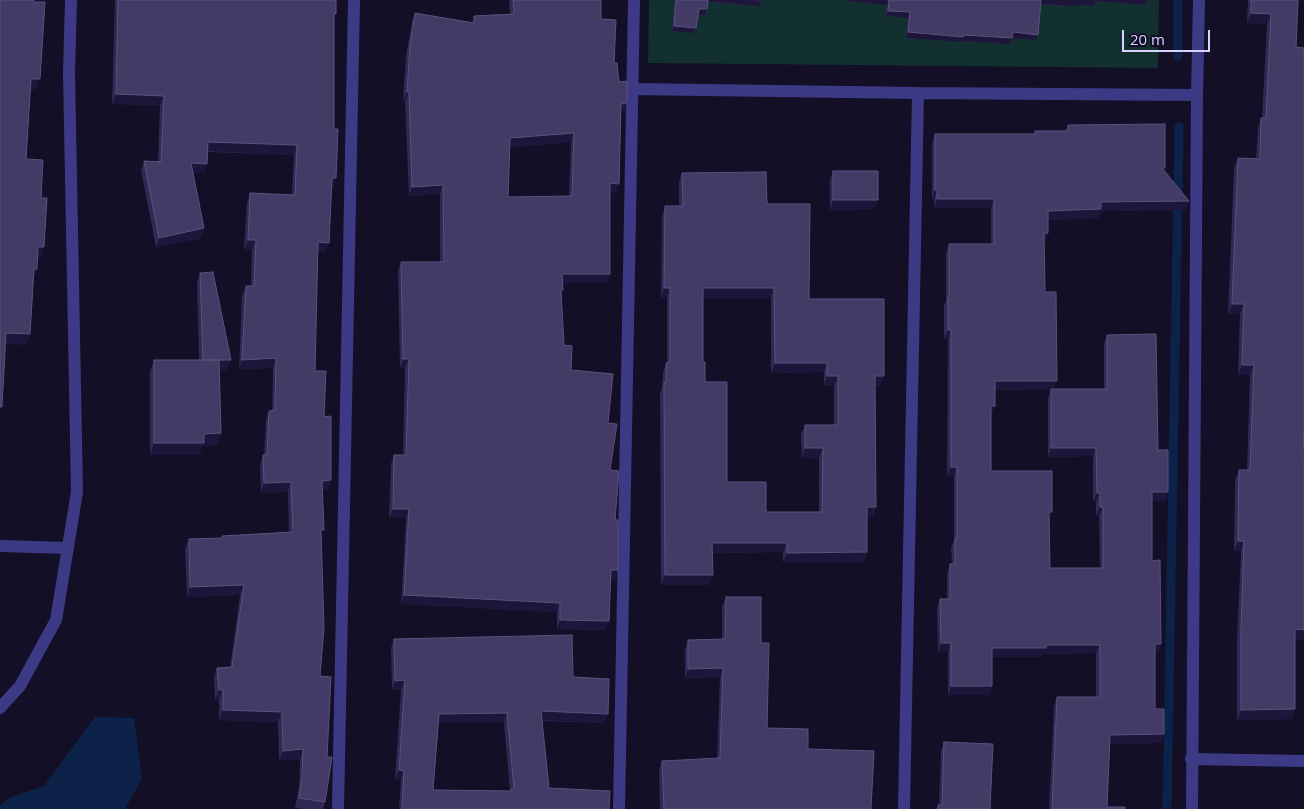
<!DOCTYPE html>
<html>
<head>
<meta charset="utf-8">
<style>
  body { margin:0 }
  #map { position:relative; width:1304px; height:809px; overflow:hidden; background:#130f26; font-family:"Open Sans",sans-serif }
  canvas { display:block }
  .scale { position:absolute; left:1122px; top:30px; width:88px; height:22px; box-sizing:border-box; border:2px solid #d9d4ff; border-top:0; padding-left:6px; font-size:15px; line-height:18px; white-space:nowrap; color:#d9d4ff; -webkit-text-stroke:4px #130f26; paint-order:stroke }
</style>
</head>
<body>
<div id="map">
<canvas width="1304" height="809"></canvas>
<div class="scale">20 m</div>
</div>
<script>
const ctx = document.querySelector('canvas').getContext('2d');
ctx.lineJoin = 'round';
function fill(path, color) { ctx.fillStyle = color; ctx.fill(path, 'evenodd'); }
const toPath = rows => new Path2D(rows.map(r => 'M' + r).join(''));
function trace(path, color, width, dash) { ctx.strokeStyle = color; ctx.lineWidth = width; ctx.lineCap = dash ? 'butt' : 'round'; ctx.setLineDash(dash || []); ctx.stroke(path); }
fill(toPath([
  [649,0,1159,0,1158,68,648,63]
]), '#12302f');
fill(toPath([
  [95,717,134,718,142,779,125,809,0,809,0,805,11,797,44,786]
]), '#0c2248');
trace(toPath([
  [1178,56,1178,0],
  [1167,809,1179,127]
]), '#0c2248', 9);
trace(toPath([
  [633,89,918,93,1197,95],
  [0,546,68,548],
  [0,708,20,686,56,620,77,492,69,73,71,0],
  [1191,759,1304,761],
  [338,809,354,0],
  [619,809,634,0],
  [904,809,918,93],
  [1192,809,1197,95,1199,0]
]), '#3d3a85', 12);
fill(toPath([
  [115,0,336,0,334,20,334,129,336,178,333,188,332,188,325,252,318,252,315,371,324,417,328,490,322,490,321,537,320,676,325,802,323,809,305,809,295,808,299,786,300,759,279,760,278,722,219,720,219,699,215,700,214,678,217,668,230,667,240,595,187,597,185,549,189,539,221,538,222,536,289,532,288,492,261,493,260,465,263,455,264,455,266,420,269,411,272,411,273,368,239,369,242,296,246,286,251,286,252,250,244,249,247,203,250,193,292,195,294,155,208,152,204,173,193,173,204,228,201,238,156,247,141,170,144,161,158,161,160,105,112,104],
  [509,0,601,0,601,19,614,63,619,82,627,103,624,112,621,112,619,184,615,193,610,192,607,283,563,283,561,293,564,345,571,370,608,423,610,470,618,570,615,579,610,579,605,630,557,629,557,612,401,604,406,518,389,518,391,464,394,455,403,455,405,368,400,368,398,271,401,262,440,262,440,194,409,196,405,101,403,101,406,55,412,22,415,13,472,23,474,16,510,14],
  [571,142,569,196,508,197,510,147],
  [675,0,761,0,759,6,708,2,707,9,705,15,698,14,694,33,672,31],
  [848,0,1147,0,1145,5,1096,1,1094,6,1079,4,1078,6,1040,5,1036,40,1013,38,1010,44,962,41,961,42,906,38,908,18,886,16,887,5,848,1],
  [1248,0,1298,0,1296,47,1295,640,1292,719,1237,720,1237,640,1241,551,1234,551,1235,480,1239,470,1247,470,1250,375,1238,375,1240,314,1228,314,1234,168,1238,158,1256,159,1258,128,1261,118,1262,118,1267,24,1247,23],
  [1068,125,1164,171,1189,201,1186,210,1101,211,1098,218,1048,220,1048,233,1045,242,1044,242,1045,292,1054,389,1104,389,1104,343,1107,335,1158,450,1168,492,1165,501,1152,501,1152,561,1161,644,1157,653,1155,653,1155,709,1161,743,1110,744,1107,807,1125,809,1049,809,1054,706,1057,697,1096,697,1096,653,1043,654,1042,657,992,657,989,695,948,695,948,652,938,652,937,608,940,599,947,599,947,573,950,564,952,564,951,548,954,541,954,476,947,476,948,339,944,339,944,305,946,301,946,253,949,244,991,244,991,208,934,208,934,199,932,199,932,143,935,134,1034,134,1035,131,1065,131],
  [1051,389,1048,398,1048,457,1093,456,1093,502,1096,502,1096,516,1099,516,1100,568,1050,568,1049,519,991,471,991,415,995,406,995,390],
  [833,171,878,200,874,209,830,210,830,180],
  [682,173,767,204,809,299,884,376,880,386,875,386,876,507,873,517,867,517,867,552,864,562,783,562,783,552,712,553,713,575,709,585,661,585,660,393,662,388,663,372,667,363,667,298,661,298,662,216,665,206,679,206,679,182],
  [703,298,771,298,771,373,824,372,824,386,834,386,834,425,805,425,801,434,802,458,819,458,819,512,766,512,727,482,705,382,703,362],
  [200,273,227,370,219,370,221,433,217,445,202,446,199,455,150,455,150,372,154,360,199,360,197,283],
  [726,597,761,643,767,728,808,749,871,809,660,809,659,770,662,761,717,759,720,677,685,678,685,649,688,640,722,640,722,606],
  [394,639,573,677,604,723,542,721,549,788,609,809,399,809,401,780,395,779,401,690,392,690,391,648],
  [438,723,504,723,510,791,433,790],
  [944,742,990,809,936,809,938,805,939,805,941,751]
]), '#312854');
fill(toPath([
  [707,0,753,0,761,1,759,6,706,1],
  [848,0,889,0,887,5,848,1],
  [1040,0,1147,0,1145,5,1096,1,1094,6,1079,4,1078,6,1039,4],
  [699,9,707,9,705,15,697,14],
  [888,11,910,12,908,18,886,16],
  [1251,13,1271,14,1267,24,1247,23],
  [674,26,696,28,694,33,672,31],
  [908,32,1012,38,1010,44,962,41,961,42,906,38],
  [1013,32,1038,35,1036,40,1011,38],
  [31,79,40,79,36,90,27,89],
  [407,92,409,92,405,101,403,101],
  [116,94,164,96,160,105,112,104],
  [627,103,624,112,618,113,621,104],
  [574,133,571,142,507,147,510,138],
  [208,142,297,145,294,155,205,151],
  [191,163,207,164,204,173,187,173],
  [332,178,336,178,333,188,329,188],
  [610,183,619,184,615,193,606,192],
  [443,185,440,194,409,196,412,187],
  [935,190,937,190,934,199,932,199],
  [937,199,994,199,991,208,934,208],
  [833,200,878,200,874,209,830,210],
  [1189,201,1186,210,1101,211,1098,218,1045,220,1048,211,1101,202],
  [204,228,201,238,156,247,159,238],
  [1044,233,1048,233,1045,242,1041,242],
  [248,240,256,240,252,250,244,249],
  [318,242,329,243,325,252,314,252],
  [38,247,44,247,40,258,34,258],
  [34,269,37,269,33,280],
  [562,274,610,274,607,283,559,283],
  [664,288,670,288,667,298,661,298],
  [703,288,774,288,771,298,699,298],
  [1232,304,1244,304,1240,314,1228,314],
  [948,330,951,330,948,339,944,339],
  [6,333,30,334,26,345,2,344],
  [276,358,273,368,239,369,242,360],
  [403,359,409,359,405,368,400,368],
  [231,360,227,370,200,371,203,362],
  [775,363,827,363,824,372,771,373],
  [1242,365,1254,365,1250,375,1238,375],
  [827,376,838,376,834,386,824,386],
  [875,376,884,376,880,386,872,386],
  [995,381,1057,381,1054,389,992,390],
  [991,406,995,406,992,415,988,415],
  [221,433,217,445,202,446,199,455,150,455,154,443,204,434],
  [805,448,823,448,819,458,802,458],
  [1051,448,1096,448,1093,456,1048,457],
  [951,467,957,467,954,476,947,476],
  [331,480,328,490,319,490,322,481],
  [291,482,288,492,261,493,264,483],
  [1152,492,1168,492,1165,501,1149,501],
  [1097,493,1100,493,1096,502,1093,502],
  [867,507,876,507,873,517,864,517],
  [1100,507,1103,507,1099,516,1096,516],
  [393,509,409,509,406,518,389,518],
  [1238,541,1244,541,1241,551,1234,551],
  [712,543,787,543,783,552,708,553],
  [867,552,864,562,783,562,787,553],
  [611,570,618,570,615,579,607,579],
  [665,575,713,575,709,585,661,585],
  [244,585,240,595,187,597,190,587],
  [404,595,560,603,557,612,401,604],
  [560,620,609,621,605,630,557,629],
  [1295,629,1304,630,1304,640,1292,639],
  [941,643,951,643,948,652,938,652],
  [1155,644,1161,644,1157,653,1152,653],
  [1046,645,1100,645,1096,653,1043,654,1042,657,989,657,992,648],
  [723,668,720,677,685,678,688,669],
  [405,680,401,690,392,690,395,681],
  [951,686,992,686,989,695,948,695],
  [219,690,223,690,219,699,215,700],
  [1295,709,1292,719,1237,720,1241,710],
  [223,710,282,712,278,722,219,720],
  [541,711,608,714,604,723,538,720],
  [507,713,504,723,435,723,439,714],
  [1164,734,1161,743,1107,744,1110,735],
  [303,749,300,759,279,760,283,751],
  [399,770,404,771,401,780,395,779]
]), '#1d163a');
const building = toPath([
  [0,0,34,0,34,2,45,2,40,79,31,79,26,159,43,160,41,198,47,198,44,247,38,247,37,269,34,269,30,334,6,333,2,407,0,407,0,0],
  [118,0,336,0,336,14,334,14,334,129,338,129,336,178,332,178,329,243,318,242,315,371,326,371,324,417,331,416,331,480,322,481,324,530,321,530,324,628,320,676,331,677,327,757,332,757,325,802,299,798,302,777,303,749,283,751,282,712,223,710,223,690,219,690,217,668,232,667,244,585,190,587,189,539,222,538,222,536,293,532,291,482,264,483,263,455,267,455,269,411,275,410,276,358,242,360,246,286,254,286,256,240,248,240,250,193,295,195,297,145,208,142,207,164,191,163,204,228,159,238,144,161,161,162,164,96,116,94,118,0],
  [513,0,601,0,601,19,616,20,614,63,617,63,619,82,627,81,627,103,621,104,619,184,610,183,610,274,562,274,563,290,561,290,564,345,572,346,571,370,613,374,608,423,617,424,610,470,619,471,615,520,618,520,618,570,611,570,609,621,560,620,560,603,404,595,409,509,393,509,394,455,406,455,409,359,403,359,401,262,444,262,443,185,412,187,409,92,407,92,410,46,415,13,474,23,474,16,514,14,513,0],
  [574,133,572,196,508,197,510,138,574,133],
  [676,0,708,0,707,9,699,9,696,28,674,26,676,0],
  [889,0,1041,0,1038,35,1013,32,1012,38,964,35,963,37,908,32,910,12,888,11,889,0],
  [1251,0,1298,0,1296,47,1304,48,1304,422,1303,458,1304,458,1304,630,1295,629,1295,709,1241,710,1241,630,1244,541,1238,541,1239,470,1250,470,1254,365,1242,365,1244,304,1232,304,1238,158,1260,159,1261,118,1266,118,1271,14,1251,13,1251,0],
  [1165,124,1165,168,1162,168,1189,201,1101,202,1101,209,1048,211,1048,233,1044,233,1045,292,1056,292,1057,381,995,381,995,406,991,406,991,471,1052,471,1052,512,1049,512,1050,568,1103,568,1103,507,1100,507,1100,493,1097,493,1096,448,1051,448,1051,389,1107,389,1107,335,1156,334,1158,450,1168,450,1168,492,1152,492,1152,561,1160,560,1161,644,1155,644,1155,709,1164,709,1164,734,1110,735,1107,807,1125,807,1125,809,1052,809,1057,697,1100,697,1100,645,1046,645,1046,648,992,648,992,686,951,686,951,643,941,643,940,599,950,599,950,564,955,564,955,539,957,539,957,467,951,467,951,330,948,330,948,296,949,296,949,244,994,244,994,199,937,199,937,190,935,190,935,134,1035,134,1035,131,1068,131,1068,125,1165,124],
  [833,171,878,171,878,200,833,200,833,171],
  [766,172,767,204,810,204,809,299,884,299,884,376,875,376,876,507,867,507,867,552,787,553,787,543,712,543,713,575,665,575,664,383,666,383,666,363,670,362,670,288,664,288,665,206,683,206,682,173,766,172],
  [703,288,774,288,775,363,827,363,827,376,838,376,838,425,805,425,805,448,823,448,822,512,766,512,766,482,727,482,727,382,705,382,705,362,703,362,703,288],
  [213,272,231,360,203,360,200,273,213,272],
  [154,360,219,360,221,433,204,434,204,443,154,443,154,360],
  [726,597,761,597,761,643,769,643,767,728,808,729,808,749,874,751,871,809,664,809,662,761,720,758,723,668,688,669,688,640,725,639,726,597],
  [572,635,573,677,609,679,608,714,541,711,549,788,610,791,609,809,402,809,404,771,399,770,405,680,395,681,394,639,572,635],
  [507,713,514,789,511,789,511,791,433,790,439,714,507,713],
  [944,742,993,744,990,809,938,809,938,805,942,805,944,742]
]);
fill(building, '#433a66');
trace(building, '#5a527e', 1);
</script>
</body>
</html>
